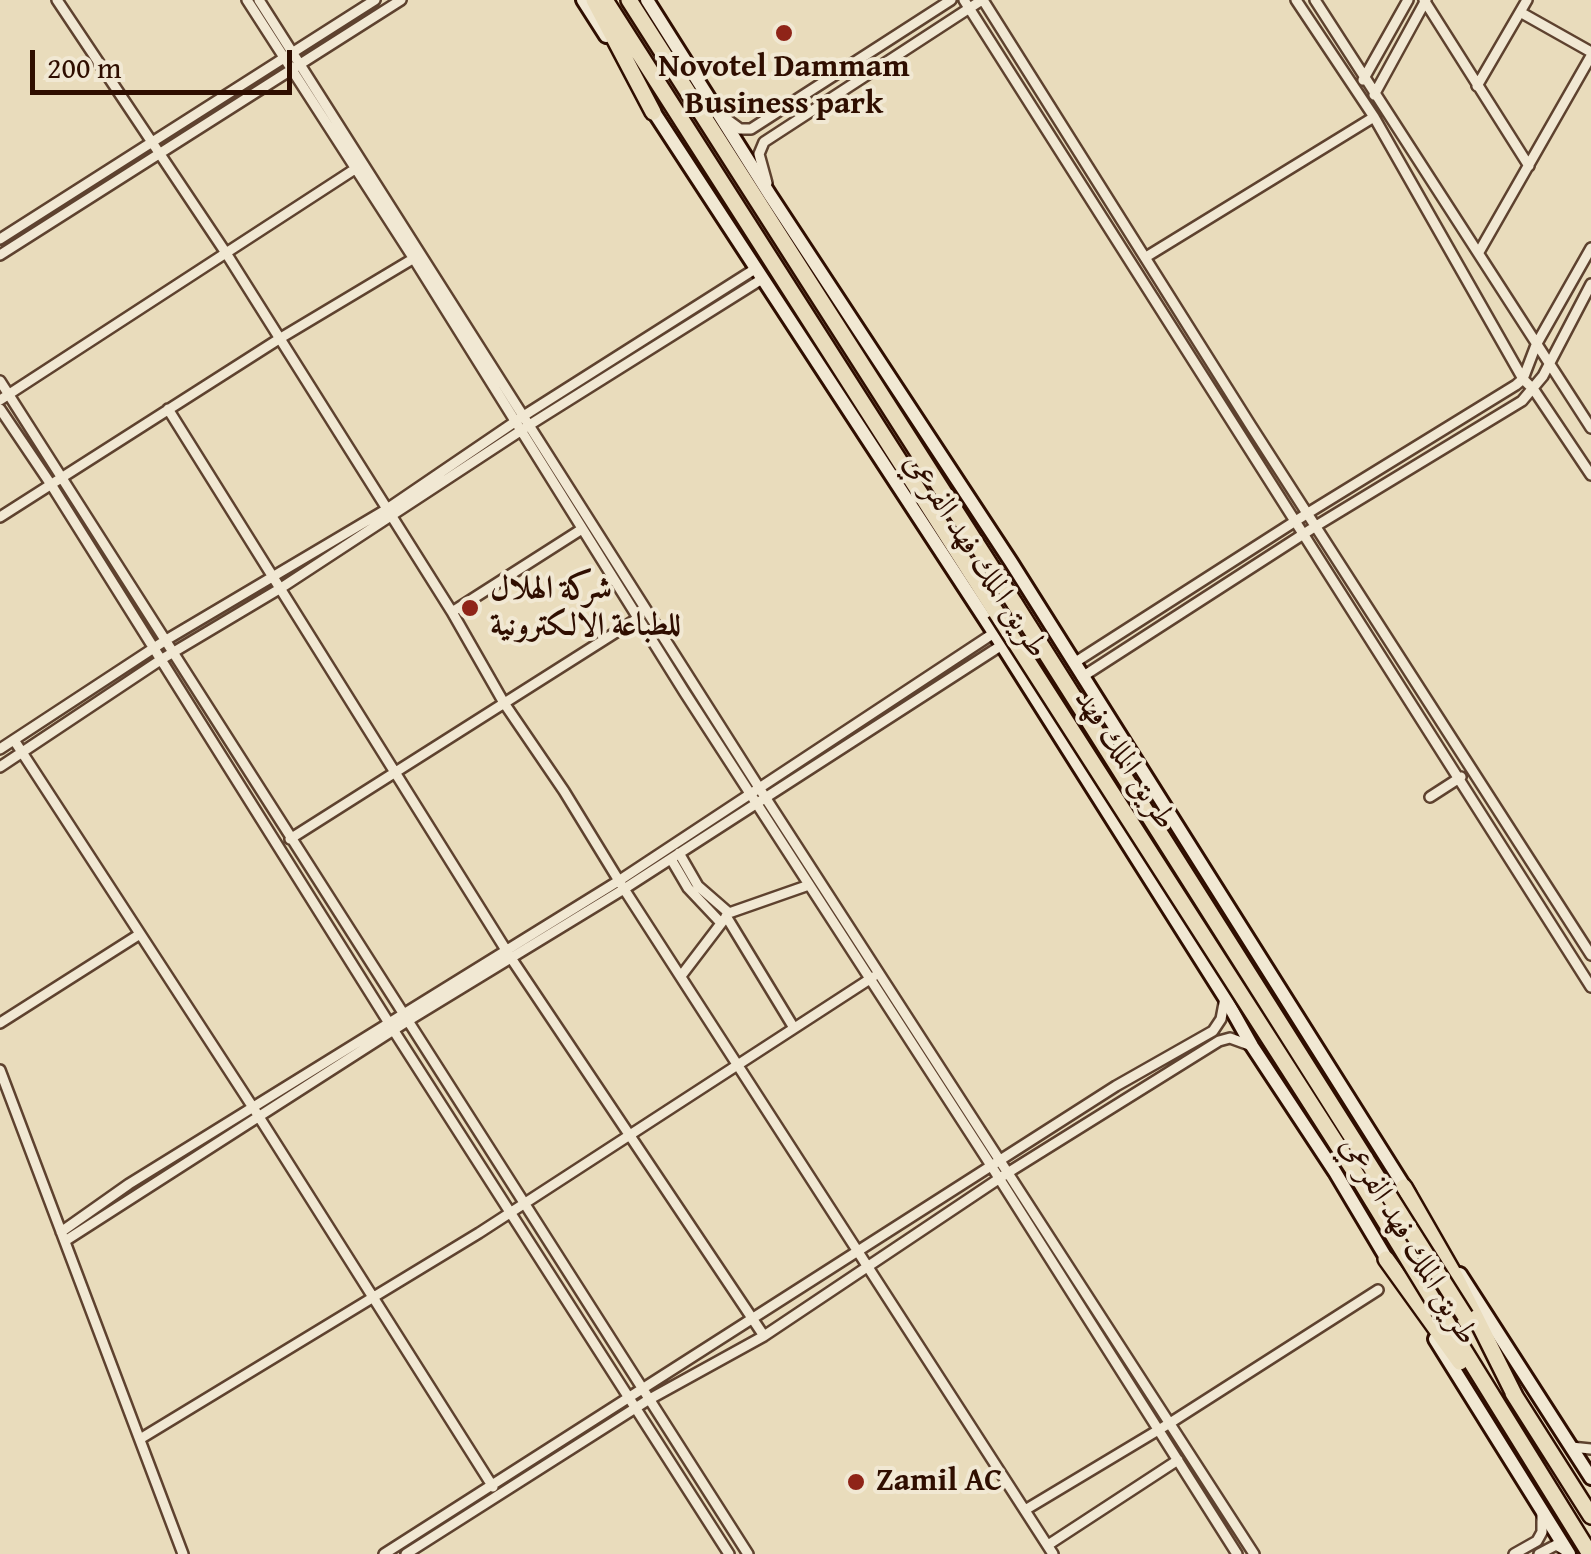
<!DOCTYPE html>
<html>
<head>
<meta charset="utf-8">
<style>
  body { margin:0 }
  #map { position:relative; width:1591px; height:1554px; overflow:hidden; background:#e9dcbc; font-family:"Gentium Book Plus",serif }
  canvas { display:block }
  .scale { position:absolute; left:30px; top:50px; width:262px; height:45px; box-sizing:border-box; border:5px solid #2f0e00; border-top:0; padding-left:12px; font-size:30px; line-height:35px; white-space:nowrap; color:#2f0e00; -webkit-text-stroke:8px #f1e8d3; paint-order:stroke }
</style>
</head>
<body>
<div id="map">
<canvas width="1591" height="1554"></canvas>
<div class="scale">200 m</div>
</div>
<script>
const ctx = document.querySelector('canvas').getContext('2d');
ctx.lineJoin = 'round';
const toPath = rows => new Path2D(rows.map(r => 'M' + r).join(''));
function trace(path, color, width, dash) { ctx.strokeStyle = color; ctx.lineWidth = width; ctx.lineCap = dash ? 'butt' : 'round'; ctx.setLineDash(dash || []); ctx.stroke(path); }
function drawText(font, color, halo, rows, align = 'center') {
  ctx.font = font + ' "Gentium Book Plus",Amiri,serif'; ctx.lineWidth = 8; ctx.setLineDash([]); ctx.textBaseline = 'middle'; ctx.strokeStyle = halo; ctx.fillStyle = color; for (const [text, x, y, turn = 0] of rows) {
    ctx.save(); ctx.translate(x, y); ctx.rotate((+turn || 0) * Math.PI / 180); ctx.textAlign = isNaN(turn) ? turn : align; if (halo) ctx.strokeText(text, 0, 0); ctx.fillText(text, 0, 0); ctx.restore();
  }
}
const street = toPath([
  [57,0,226,253,452,612,504,703,564,791,624,889,1053,1554],
  [247,0,414,259,685,693,992,1167,1237,1554],
  [259,0,765,797,1254,1554],
  [964,0,1591,987],
  [983,0,1251,426,1591,955],
  [1296,0,1374,117,1523,379,1534,390,1591,475],
  [1315,0,1591,428],
  [1424,0,1529,166],
  [1520,12,1591,52],
  [1363,80,1408,0],
  [1477,86,1527,0],
  [1374,95,1426,0],
  [725,118,740,129,751,129,951,0],
  [767,183,759,154,764,142,982,0],
  [0,239,375,0],
  [1479,252,1591,56],
  [0,255,401,0],
  [1146,257,1374,117],
  [0,381,748,1554],
  [0,400,355,169],
  [0,409,52,486,394,1031,729,1554],
  [168,409,511,958,764,1336],
  [0,517,279,339,416,257],
  [452,612,582,529],
  [1074,663,1308,513,1516,385,1523,379,1536,345,1591,248],
  [1082,677,1316,526,1522,401,1543,376,1591,284],
  [14,740,254,1109,493,1487],
  [0,749,166,640,387,509,525,415,755,269],
  [0,767,162,659,281,588,531,424,762,279],
  [1430,797,1461,777],
  [290,839,640,617],
  [679,853,698,886,729,913],
  [671,859,688,888,721,923],
  [726,916,794,1028],
  [681,976,729,913,809,885],
  [0,1023,140,934],
  [0,1070,183,1554],
  [61,1232,129,1184,620,880,994,633],
  [65,1241,406,1022,624,889,1002,645],
  [140,1439,479,1233,873,977],
  [1571,1447,1591,1449],
  [1025,1510,1170,1423,1378,1290],
  [1048,1545,1178,1460],
  [384,1554,1116,1086,1213,1031,1221,1019,1225,998],
  [406,1554,648,1400,764,1336,1009,1172,1219,1041,1230,1038,1252,1046],
  [1514,1554,1537,1541,1542,1532,1542,1514],
  [1539,1554,1556,1545,1563,1549]
]);
const secondary = toPath([
  [583,0,606,36],
  [647,0,770,195,1011,562,1409,1194],
  [648,103,1002,645,1225,998,1252,1046,1335,1172,1391,1266],
  [1460,1274,1591,1478],
  [1435,1339,1569,1554]
]);
const highway = toPath([
  [594,0,653,112],
  [605,0,996,612],
  [629,0,1015,604],
  [1404,1187,1455,1276,1516,1398],
  [1386,1259,1460,1362],
  [1449,1326,1590,1554],
  [1513,1393,1591,1516]
]);
trace(street, '#5e422f', 14);
trace(secondary, '#2f0e00', 18);
trace(highway, '#2f0e00', 20);
trace(street, '#f1e8d3', 9);
trace(secondary, '#f1e8d3', 12);
trace(highway, '#e9dcbc', 15);
const highwayBridge = toPath([
  [1015,604,1465,1316],
  [996,612,1356,1174,1449,1326]
]);
trace(highwayBridge, '#2f0e00', 20, []);
trace(highwayBridge, '#e9dcbc', 15);
for (const [x, y, r, color] of [
  [784,33,10,"#8f2418"],
  [470,608,10,"#8f2418"],
  [856,1482,10,"#8f2418"]
]) { const dot = new Path2D(); dot.arc(x, y, r, 0, 2 * Math.PI); ctx.fillStyle = color; ctx.fill(dot); trace(dot, '#f1e8d3', 4); }
drawText('bold 32px', '#2f0e00', '#f1e8d3', [
  ["Novotel Dammam",784,68,"center"],
  ["Business park",784,105,"center"],
  ["شركة الهلال",490,590],
  ["للطباعة الالكترونية",490,627],
  ["Zamil AC",876,1482]
], 'left');
drawText('32px', '#2f0e00', '#f1e8d3', [
  ["طريق الملك فهد الفرعي",975,556,57],
  ["طريق الملك فهد",1124,760,57],
  ["طريق الملك فهد الفرعي",1408,1241,59]
]);
</script>
</body>
</html>
